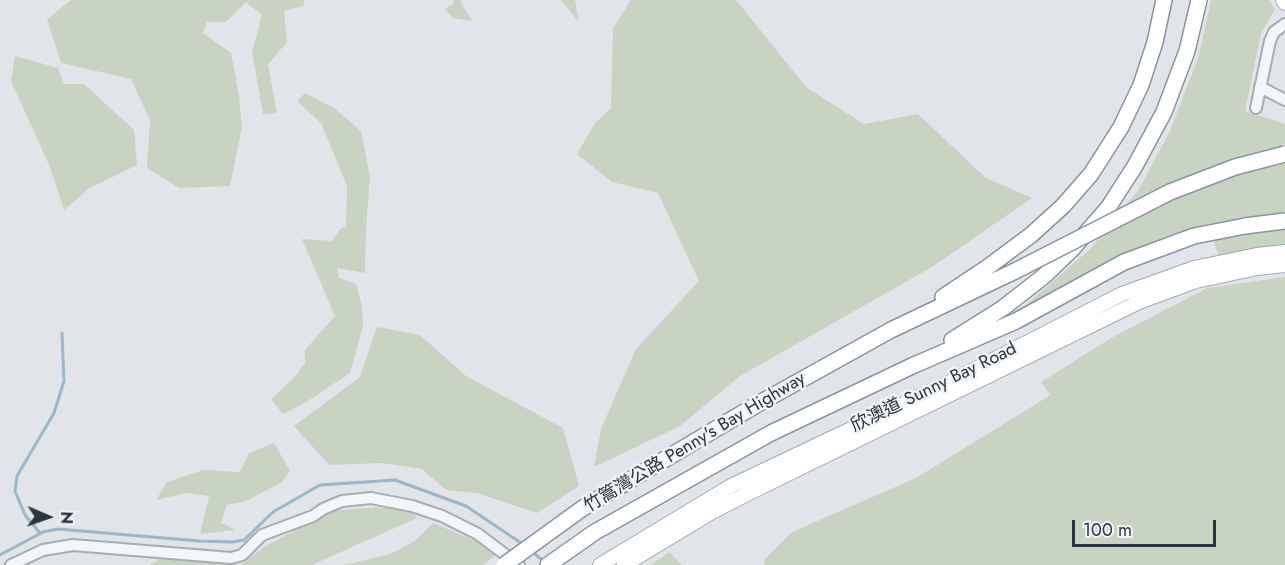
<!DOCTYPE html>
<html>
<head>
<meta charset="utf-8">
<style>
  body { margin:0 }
  #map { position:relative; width:1285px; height:565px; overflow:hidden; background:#e1e5e9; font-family:Jost,sans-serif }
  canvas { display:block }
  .north { position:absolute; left:18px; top:487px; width:60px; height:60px; -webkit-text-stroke:4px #f0f4f7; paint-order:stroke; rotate:92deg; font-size:16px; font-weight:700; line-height:24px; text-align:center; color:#293541 }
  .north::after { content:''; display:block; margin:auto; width:21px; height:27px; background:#293541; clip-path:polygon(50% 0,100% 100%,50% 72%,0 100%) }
  .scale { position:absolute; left:1072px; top:520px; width:144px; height:27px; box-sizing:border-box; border:3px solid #293541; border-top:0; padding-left:8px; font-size:18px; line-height:21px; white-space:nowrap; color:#293541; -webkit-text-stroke:4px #f0f4f7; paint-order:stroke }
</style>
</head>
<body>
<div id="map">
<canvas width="1285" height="565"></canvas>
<div class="north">N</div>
<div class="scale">100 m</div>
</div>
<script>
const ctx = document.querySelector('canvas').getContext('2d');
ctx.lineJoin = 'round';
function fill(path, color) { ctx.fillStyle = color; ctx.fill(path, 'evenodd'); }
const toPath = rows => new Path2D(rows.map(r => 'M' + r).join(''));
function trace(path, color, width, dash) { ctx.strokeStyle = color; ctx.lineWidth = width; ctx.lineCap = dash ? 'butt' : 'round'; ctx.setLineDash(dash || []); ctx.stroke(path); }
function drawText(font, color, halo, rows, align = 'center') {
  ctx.font = font + ' Jost,"Noto Sans TC",sans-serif'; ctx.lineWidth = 5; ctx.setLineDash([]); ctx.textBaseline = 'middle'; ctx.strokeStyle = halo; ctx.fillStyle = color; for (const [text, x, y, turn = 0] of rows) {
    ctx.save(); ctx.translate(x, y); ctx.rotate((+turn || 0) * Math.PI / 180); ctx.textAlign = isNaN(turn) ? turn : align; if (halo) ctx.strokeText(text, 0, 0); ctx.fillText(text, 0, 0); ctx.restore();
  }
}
fill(toPath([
  [71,0,305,0,303,6,284,11,287,42,268,64,277,113,263,114,252,52,262,15,246,2,226,22,207,22,203,33,231,53,239,96,242,127,230,186,179,188,147,168,150,120,131,79,61,63,47,19],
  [454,0,461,0,462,5,473,21,453,18,445,9,454,3],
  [561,0,575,0,579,22],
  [631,0,736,0,807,88,864,124,918,114,986,178,1032,198,932,267,740,376,680,426,594,467,601,429,636,349,699,281,658,193,612,182,577,154,595,123,611,108,613,28],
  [1211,0,1269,0,1275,9,1261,34,1245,111,1285,124,1285,245,1256,248,1218,255,1209,223,1159,239,1107,261,1025,306,1091,248,1138,191,1170,131,1199,55],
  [15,56,58,68,64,84,84,84,134,130,137,165,90,188,64,210,50,167,11,81],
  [305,93,334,108,361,131,370,177,366,229,365,273,337,268,339,278,356,284,362,306,363,326,350,373,305,403,283,414,271,399,293,379,305,363,305,350,335,316,302,239,332,241,341,228,346,227,347,186,321,123,297,101],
  [1285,277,1285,565,764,565,765,559,792,532,916,478,1036,404,1050,395,1041,382,1113,337,1207,288],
  [377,327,420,335,466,376,563,428,579,486,537,513,477,493,446,490,422,469,382,463,329,465,294,426,360,377],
  [274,443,290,471,282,482,246,501,227,505,221,523,236,530,200,534,209,496,187,493,156,500,167,482,203,470,240,472,249,453],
  [383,507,409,510,417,518,312,565,240,565,266,546,303,526,326,511],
  [433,523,500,551,484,565,344,565,390,554,415,541],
  [669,552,682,565,651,565],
  [185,557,225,561,235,565,150,565,160,559]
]), '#c8d3c2');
trace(toPath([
  [40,533,25,515,15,491,17,476,54,413,64,381,62,333],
  [531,551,545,562],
  [0,555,43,532,58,529,199,541,232,542,244,540,273,512,320,485,395,480,466,506,524,545]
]), '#9cb7c9', 3);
const minor = toPath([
  [1260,87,1285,100],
  [1256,108,1270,41,1274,32,1285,24],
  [11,565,43,550,73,545,231,558,242,555,262,535,313,516,323,509,342,501,371,498,412,506,442,516,478,534,519,565]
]);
const major = toPath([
  [1283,0,1285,3],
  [600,565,731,486,948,383,1122,294,1194,268,1257,255,1285,252],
  [624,565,712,512,747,494,1139,302,1196,281,1257,268,1285,265]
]);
const highway = toPath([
  [943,297,988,267,1031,235,1063,206,1091,174,1121,127,1141,85,1155,42,1164,0],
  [952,340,1003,308,1044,276,1072,249,1108,208,1135,166,1164,112,1187,51,1199,0],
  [605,495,756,405,891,330,1015,271],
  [548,565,595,532,771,433,912,366,1016,321,1124,262,1194,236,1245,226,1285,221]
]);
trace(minor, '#a6adb3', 14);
trace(major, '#a0abb5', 16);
trace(highway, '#8894a0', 18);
trace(minor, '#f3f5f8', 10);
trace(major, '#fff', 14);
trace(highway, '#fff', 15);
const highwayBridge = toPath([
  [1015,271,1170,192,1235,167,1285,154],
  [504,565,583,508,605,495]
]);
trace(highwayBridge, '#8894a0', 18, []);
trace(highwayBridge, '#fff', 15);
drawText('18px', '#293541', '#f0f4f7', [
  ["欣澳道 Sunny Bay Road",934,388,-26],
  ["竹篙灣公路 Penny's Bay Highway",695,443,-31]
]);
</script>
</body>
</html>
